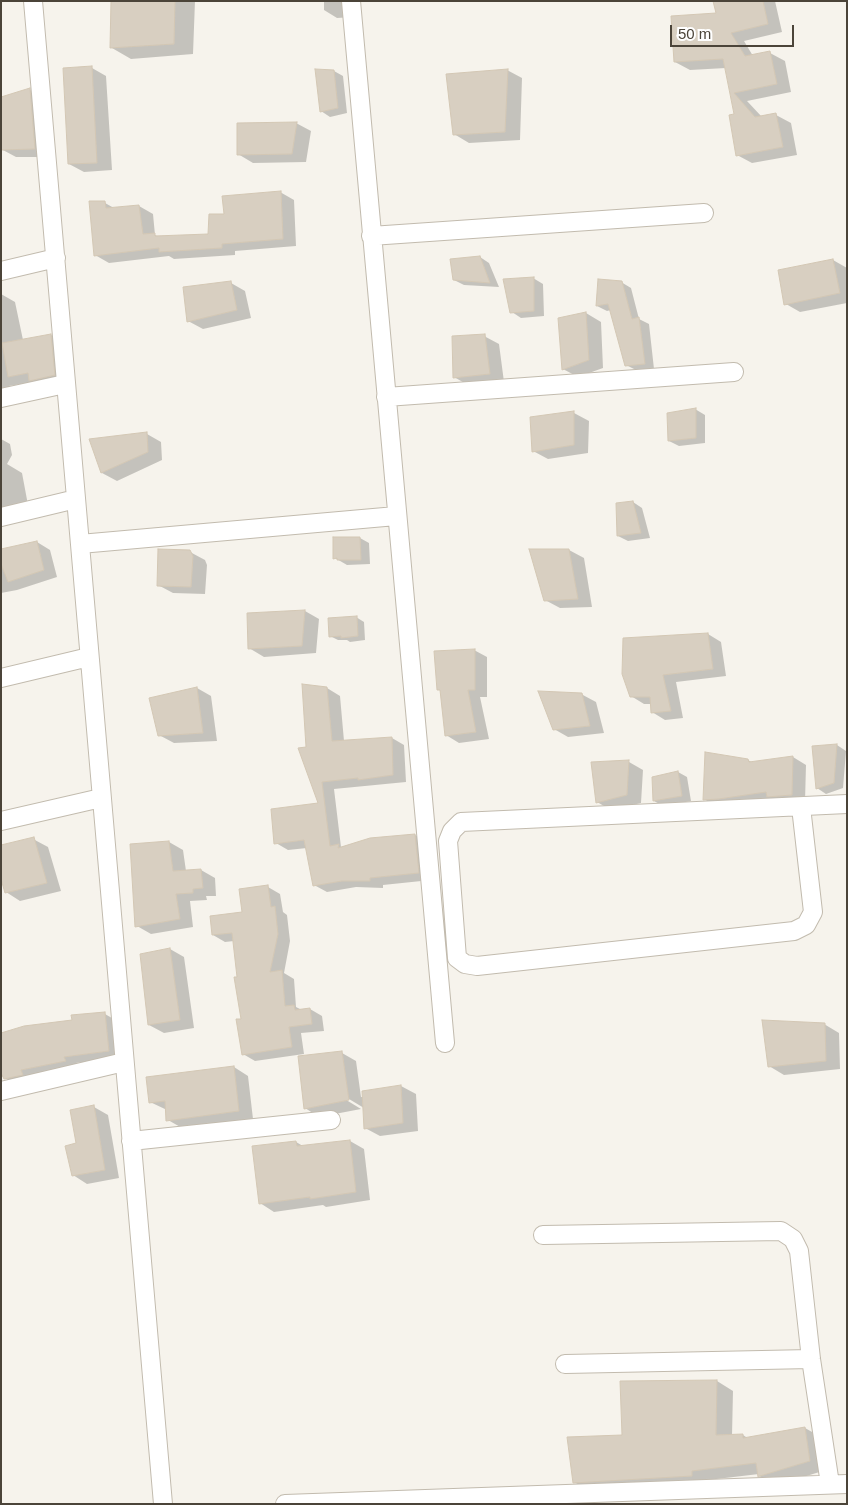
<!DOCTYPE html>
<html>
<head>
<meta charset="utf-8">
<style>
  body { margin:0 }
  #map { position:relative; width:848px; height:1505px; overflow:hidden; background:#f6f3ec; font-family:Helvetica,sans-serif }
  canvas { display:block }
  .frame { position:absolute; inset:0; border:2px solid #4b4439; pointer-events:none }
  .scale { position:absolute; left:670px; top:25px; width:124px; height:22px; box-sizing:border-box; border:2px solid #4b4439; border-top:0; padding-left:6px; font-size:15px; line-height:18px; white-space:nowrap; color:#4b4439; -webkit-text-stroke:4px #fff; paint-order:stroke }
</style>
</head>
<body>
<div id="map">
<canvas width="848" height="1505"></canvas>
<div class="frame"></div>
<div class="scale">50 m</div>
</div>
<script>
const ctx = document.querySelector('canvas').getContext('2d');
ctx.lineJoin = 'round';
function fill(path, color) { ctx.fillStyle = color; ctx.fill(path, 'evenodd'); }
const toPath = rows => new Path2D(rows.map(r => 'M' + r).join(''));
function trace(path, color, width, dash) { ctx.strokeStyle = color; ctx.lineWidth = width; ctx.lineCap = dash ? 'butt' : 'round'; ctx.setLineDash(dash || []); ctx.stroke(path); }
fill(toPath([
  [112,1,195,1,193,54,131,59,112,48],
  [324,1,356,1,353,17,337,18,324,10],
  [714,1,775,1,782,32,744,41,753,56,770,53,785,61,791,92,747,101,762,117,776,115,791,123,797,155,752,163,737,155,735,115,726,68,690,70,675,62,717,14],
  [92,68,106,76,112,170,84,172,69,164],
  [507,70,522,78,520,140,469,143,454,134],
  [334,71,343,76,347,113,330,117,321,111],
  [30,90,44,98,49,157,16,157,1,149],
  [296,123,311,131,306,162,253,163,238,154],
  [280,192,294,200,296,246,235,251,235,255,174,259,169,256,109,263,95,255,105,203,114,208,139,206,153,214,155,235,159,237,209,235,225,215],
  [480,257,489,263,499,287,464,285,454,280],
  [833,260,847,268,847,303,800,312,786,304],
  [533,278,543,284,544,316,521,318,512,312],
  [621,282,631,288,639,319,649,324,654,369,636,370,626,365,611,310,607,311,597,306],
  [231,283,245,291,251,318,203,329,188,321],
  [1,294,15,302,23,340,51,335,64,343,68,383,44,388,33,382,9,386,10,388,1,390],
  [586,313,601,322,603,368,578,377,563,369,559,319],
  [484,336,499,344,504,382,468,385,454,377],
  [695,409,705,415,705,443,679,446,669,441],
  [574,413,589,421,588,453,548,459,533,451,532,419],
  [147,434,161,442,162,460,117,481,102,473,91,440],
  [1,439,10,444,12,455,7,464,22,473,28,505,1,514],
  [633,502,642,508,650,538,628,541,618,536],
  [360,538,369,543,370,564,347,565,335,558],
  [37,542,50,550,57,577,17,590,1,593,1,550],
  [569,550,584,558,592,607,560,608,545,600],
  [190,552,205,560,207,565,205,594,173,593,158,585],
  [305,611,319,619,316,653,264,657,249,648],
  [356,617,364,622,365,640,350,642,347,640,338,640,330,636],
  [708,634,721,642,726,676,676,682,683,718,665,720,652,712,652,704,644,704,631,696],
  [474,650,487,657,487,697,480,697,489,739,459,743,446,735],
  [197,688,211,696,217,741,174,743,159,735],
  [327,688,340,696,344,741,392,738,404,745,406,782,334,789,341,847,370,839,415,835,428,842,431,880,383,885,383,888,356,887,327,892,314,885,307,848,288,850,276,843,319,804,307,748],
  [581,694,596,702,604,733,568,737,554,729],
  [837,745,846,751,843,788,826,794,817,788,813,747],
  [793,757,806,765,805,802,717,807,704,799,748,760,753,763],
  [629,762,643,770,641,803,611,810,597,802],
  [678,772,687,777,691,801,663,806,654,801],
  [33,839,48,847,61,891,20,901,6,892],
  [169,842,183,850,186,871,201,870,215,878,216,896,206,896,207,900,190,901,193,927,151,934,137,926,132,845],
  [268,887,280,894,283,912,287,915,290,941,284,973,294,979,296,1007,302,1010,310,1009,322,1016,324,1031,301,1033,304,1054,255,1061,243,1054,242,1020,234,941,225,942,213,935,243,913],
  [170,949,184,957,194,1028,164,1033,149,1025],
  [105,1014,117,1021,121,1057,76,1063,78,1068,18,1086,5,1078,4,1076,1,1077,1,1034],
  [824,1024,839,1033,840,1069,784,1075,769,1066],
  [342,1053,356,1061,361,1097,363,1097,363,1092,401,1086,416,1094,418,1131,380,1136,365,1128,364,1108,344,1096,343,1098,361,1109,319,1117,305,1108],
  [234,1067,248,1076,253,1119,182,1128,168,1120,167,1110,150,1102],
  [94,1107,108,1115,119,1178,87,1184,73,1175,77,1144],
  [350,1141,364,1149,370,1200,326,1207,323,1205,274,1212,260,1203,296,1142,303,1146],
  [717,1381,733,1391,732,1436,743,1435,749,1439,805,1428,821,1437,826,1470,777,1485,759,1476,759,1474,708,1480,708,1485,591,1492,574,1482,623,1437]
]), '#0003');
const building = toPath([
  [111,1,175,1,174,44,110,48,111,1],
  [713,1,763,1,768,24,731,33,745,56,770,51,777,84,734,93,755,117,776,113,783,147,736,156,729,115,734,114,723,59,674,62,671,16,716,13,713,1],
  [92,66,97,163,68,164,63,68,92,66],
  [315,69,334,70,338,108,320,112,315,69],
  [508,69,505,132,453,135,446,74,508,69],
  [30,88,35,149,1,150,1,97,30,88],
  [297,122,292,154,237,155,237,123,297,122],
  [281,191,283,239,222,244,222,248,159,252,159,248,94,256,89,201,105,201,106,208,139,205,143,234,155,233,155,236,208,234,209,214,224,214,222,196,281,191],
  [480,256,490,283,453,280,450,259,480,256],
  [833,259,840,293,784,305,778,270,833,259],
  [534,277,534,311,510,313,503,279,534,277],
  [598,279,622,281,632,319,639,317,645,364,625,366,608,304,596,306,598,279],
  [231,281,237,310,187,322,183,287,231,281],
  [586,312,589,360,562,370,558,318,586,312],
  [51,334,55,375,29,381,28,373,8,377,2,343,51,334],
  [485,334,490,374,453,378,452,336,485,334],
  [696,408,696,438,668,441,667,413,696,408],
  [574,411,574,445,532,452,530,417,574,411],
  [147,432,148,452,101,473,89,439,147,432],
  [633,501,641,533,617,536,616,503,633,501],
  [333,537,360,537,361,560,337,560,337,558,333,559,333,537],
  [37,541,44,570,8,582,1,564,1,549,37,541],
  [158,549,190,550,193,556,191,587,157,586,158,549],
  [529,549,569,549,578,599,544,601,529,549],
  [305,610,302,646,248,649,247,613,305,610],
  [357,616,358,636,341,638,341,636,329,637,328,618,357,616],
  [708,633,713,669,663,675,671,711,651,713,650,697,630,697,622,674,623,638,708,633],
  [475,649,475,690,468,690,476,732,445,736,440,690,437,690,434,651,475,649],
  [302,684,327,687,332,741,392,737,393,775,358,780,358,778,322,782,330,846,339,844,338,848,370,838,415,834,419,873,370,878,370,881,342,881,313,886,304,840,274,844,271,809,318,803,298,748,306,747,302,684],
  [197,687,203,733,158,736,149,698,197,687],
  [538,691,582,693,590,726,553,730,538,691],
  [837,744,834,783,816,789,812,746,837,744],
  [705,752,748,759,749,762,793,756,792,795,767,797,766,792,719,799,703,800,705,752],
  [629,760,627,795,596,803,591,762,629,760],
  [678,771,682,796,653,801,652,777,678,771],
  [34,837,47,883,5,893,1,879,1,845,34,837],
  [169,841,173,871,201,869,203,888,193,889,193,893,176,894,180,919,135,927,130,844,169,841],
  [268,885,271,907,275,906,278,934,270,972,282,970,285,1006,294,1005,295,1010,310,1008,312,1024,289,1027,292,1047,242,1055,236,1019,241,1019,234,977,237,977,232,933,212,935,210,916,242,912,239,889,268,885],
  [170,948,180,1020,148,1025,140,954,170,948],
  [105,1012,109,1051,64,1057,66,1061,21,1070,23,1075,4,1079,1,1073,1,1033,24,1026,72,1020,71,1015,105,1012],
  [762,1020,825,1023,826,1061,768,1067,762,1020],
  [342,1051,349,1100,304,1109,298,1056,342,1051],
  [234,1066,239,1111,166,1121,165,1101,149,1103,146,1077,234,1066],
  [401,1085,403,1123,364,1129,362,1091,401,1085],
  [94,1105,105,1170,72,1176,65,1146,76,1143,70,1110,94,1105],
  [350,1140,356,1192,310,1199,310,1197,259,1204,252,1146,296,1141,297,1146,350,1140],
  [717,1380,716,1435,743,1434,743,1438,805,1427,810,1461,760,1476,758,1477,756,1463,692,1471,692,1476,573,1483,567,1437,622,1435,620,1381,717,1380]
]);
fill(building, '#d8cfc1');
trace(building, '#d3c7b4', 1);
const minor = toPath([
  [33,1,163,1504],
  [351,1,445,1043],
  [371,236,704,213],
  [1,271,56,258],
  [386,397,734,372],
  [1,398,65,384],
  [1,517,76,499],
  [80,544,396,516],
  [1,678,89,657],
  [801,807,813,912,806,925,794,931,477,966,465,964,457,958,448,841,452,831,461,822,847,804],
  [1,821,101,798],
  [1,1091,124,1062],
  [131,1141,331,1120],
  [543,1235,781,1231,793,1239,799,1251,811,1359,830,1484],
  [565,1364,811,1359],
  [285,1504,847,1484]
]);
trace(minor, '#c2bbae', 20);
trace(minor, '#fff', 18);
</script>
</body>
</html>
